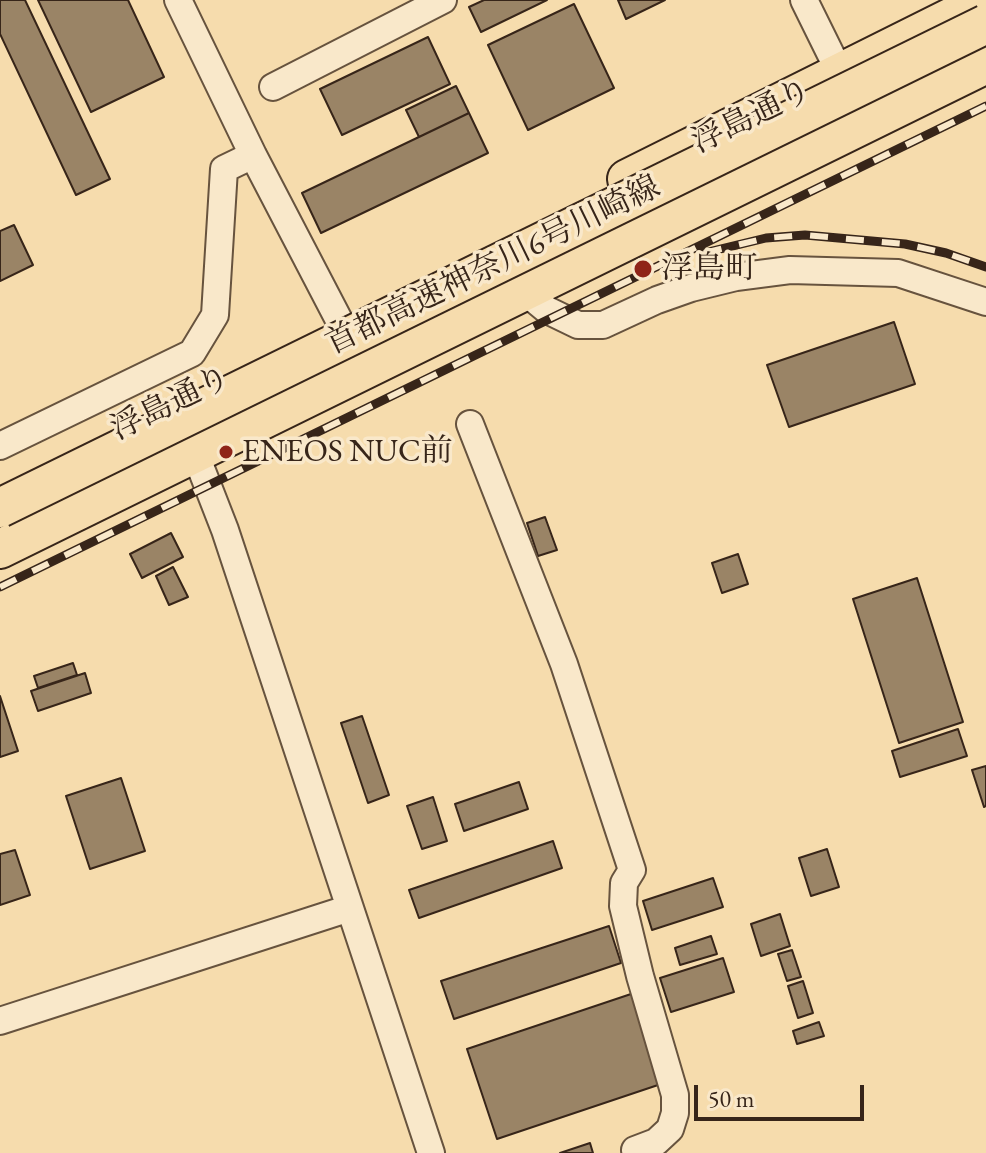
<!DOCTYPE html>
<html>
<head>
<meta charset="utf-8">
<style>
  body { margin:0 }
  #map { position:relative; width:986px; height:1153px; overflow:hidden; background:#f6dcad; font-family:"EB Garamond",serif }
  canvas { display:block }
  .scale { position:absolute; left:694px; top:1085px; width:170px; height:36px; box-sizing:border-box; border:4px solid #372519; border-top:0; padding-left:10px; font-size:24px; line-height:28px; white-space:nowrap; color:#372519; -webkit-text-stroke:6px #f9e8ca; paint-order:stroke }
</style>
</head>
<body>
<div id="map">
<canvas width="986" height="1153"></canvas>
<div class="scale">50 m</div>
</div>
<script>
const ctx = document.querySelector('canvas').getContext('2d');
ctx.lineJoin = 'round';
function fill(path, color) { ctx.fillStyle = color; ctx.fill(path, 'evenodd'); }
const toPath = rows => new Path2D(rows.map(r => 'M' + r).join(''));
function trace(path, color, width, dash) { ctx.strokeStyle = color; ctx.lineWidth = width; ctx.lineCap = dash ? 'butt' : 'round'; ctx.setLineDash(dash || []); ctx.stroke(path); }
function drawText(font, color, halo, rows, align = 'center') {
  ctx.font = font + ' "EB Garamond","Noto Serif JP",serif'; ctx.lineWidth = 7; ctx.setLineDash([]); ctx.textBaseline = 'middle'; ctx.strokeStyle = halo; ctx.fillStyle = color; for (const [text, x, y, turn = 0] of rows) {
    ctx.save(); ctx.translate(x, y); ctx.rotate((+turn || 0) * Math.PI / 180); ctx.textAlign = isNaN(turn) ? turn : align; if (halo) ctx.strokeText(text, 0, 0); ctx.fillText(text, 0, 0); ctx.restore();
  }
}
const building = toPath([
  [0,0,25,0,110,179,76,195,0,34,0,0],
  [38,0,128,0,164,77,91,112,38,0],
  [484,0,547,0,481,32,469,7,484,0],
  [618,0,665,0,626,19,618,0],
  [574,4,614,88,528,130,488,45,574,4],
  [428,37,450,84,342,135,320,89,428,37],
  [456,86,469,113,419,137,406,110,456,86],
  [469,113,488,153,321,233,302,193,469,113],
  [14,225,33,265,0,281,0,231,14,225],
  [894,322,915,384,789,427,767,365,894,322],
  [545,517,557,550,538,556,527,523,545,517],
  [171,533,183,557,142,578,130,554,171,533],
  [738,554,748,584,722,593,712,563,738,554],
  [173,567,188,597,169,605,156,576,173,567],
  [917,578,963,722,899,743,853,599,917,578],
  [73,663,77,675,38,688,34,676,73,663],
  [85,673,91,693,38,711,31,691,85,673],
  [0,696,18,751,0,757,0,696],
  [362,716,389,795,368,803,341,723,362,716],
  [958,729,967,756,900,777,892,751,958,729],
  [986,766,986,806,984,807,972,770,986,766],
  [121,778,145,851,90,869,66,796,121,778],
  [519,782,528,809,464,831,455,804,519,782],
  [433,797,447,841,422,849,407,806,433,797],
  [553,841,562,868,419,918,409,890,553,841],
  [827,849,839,887,811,896,799,858,827,849],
  [15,850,30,895,0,905,0,854,15,850],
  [713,878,723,907,652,930,643,901,713,878],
  [780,914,790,946,761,956,751,924,780,914],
  [609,926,621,963,454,1019,441,981,609,926],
  [711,936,717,954,680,965,675,948,711,936],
  [792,950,801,977,787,981,778,954,792,950],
  [723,958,734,992,671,1012,660,978,723,958],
  [803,981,813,1013,798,1018,788,986,803,981],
  [634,993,664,1083,497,1139,467,1049,634,993],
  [819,1022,824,1036,797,1044,793,1031,819,1022],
  [590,1143,593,1153,560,1153,590,1143]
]);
fill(building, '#9a8466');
trace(building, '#372519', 2);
const minor = toPath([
  [178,0,253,155,340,322],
  [804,0,840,73],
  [273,87,443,0],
  [518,278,524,291,547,310,578,325,603,325,657,300,691,288,736,277,790,270,898,273,986,302],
  [470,424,564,664,632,870,624,883,623,906,640,976,675,1095,675,1113,670,1129,656,1142,635,1150,636,1153],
  [0,446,192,353,215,315,224,169,253,155],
  [195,453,225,530,431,1153],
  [0,1021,350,908]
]);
const highway = toPath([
  [627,179,986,0],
  [0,549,986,64]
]);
trace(minor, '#67533e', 30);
trace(highway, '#372519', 42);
trace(minor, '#f9e8ca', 26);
trace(highway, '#f6dcad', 38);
const rail = toPath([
  [704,253,766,238,805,235,905,244,946,253,986,267],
  [0,587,986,106]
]);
trace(rail, '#372519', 9);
trace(rail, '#f9e8ca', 6, [18]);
const highwayBridge = toPath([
  [0,508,986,24]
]);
trace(highwayBridge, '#372519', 42, []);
trace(highwayBridge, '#f6dcad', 38);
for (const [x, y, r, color] of [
  [643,269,10,"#8f2418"],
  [226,452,8,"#8f2418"]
]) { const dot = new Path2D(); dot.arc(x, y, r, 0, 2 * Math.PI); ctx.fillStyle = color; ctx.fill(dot); trace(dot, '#f9e8ca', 3); }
drawText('32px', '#372519', '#f9e8ca', [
  ["浮島通り",752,117,-26],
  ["首都高速神奈川6号川崎線",493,266,-26],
  ["浮島通り",171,404,-26]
]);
drawText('32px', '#372519', '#f9e8ca', [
  ["浮島町",661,269],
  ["ENEOS NUC前",242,452]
], 'left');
</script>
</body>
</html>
